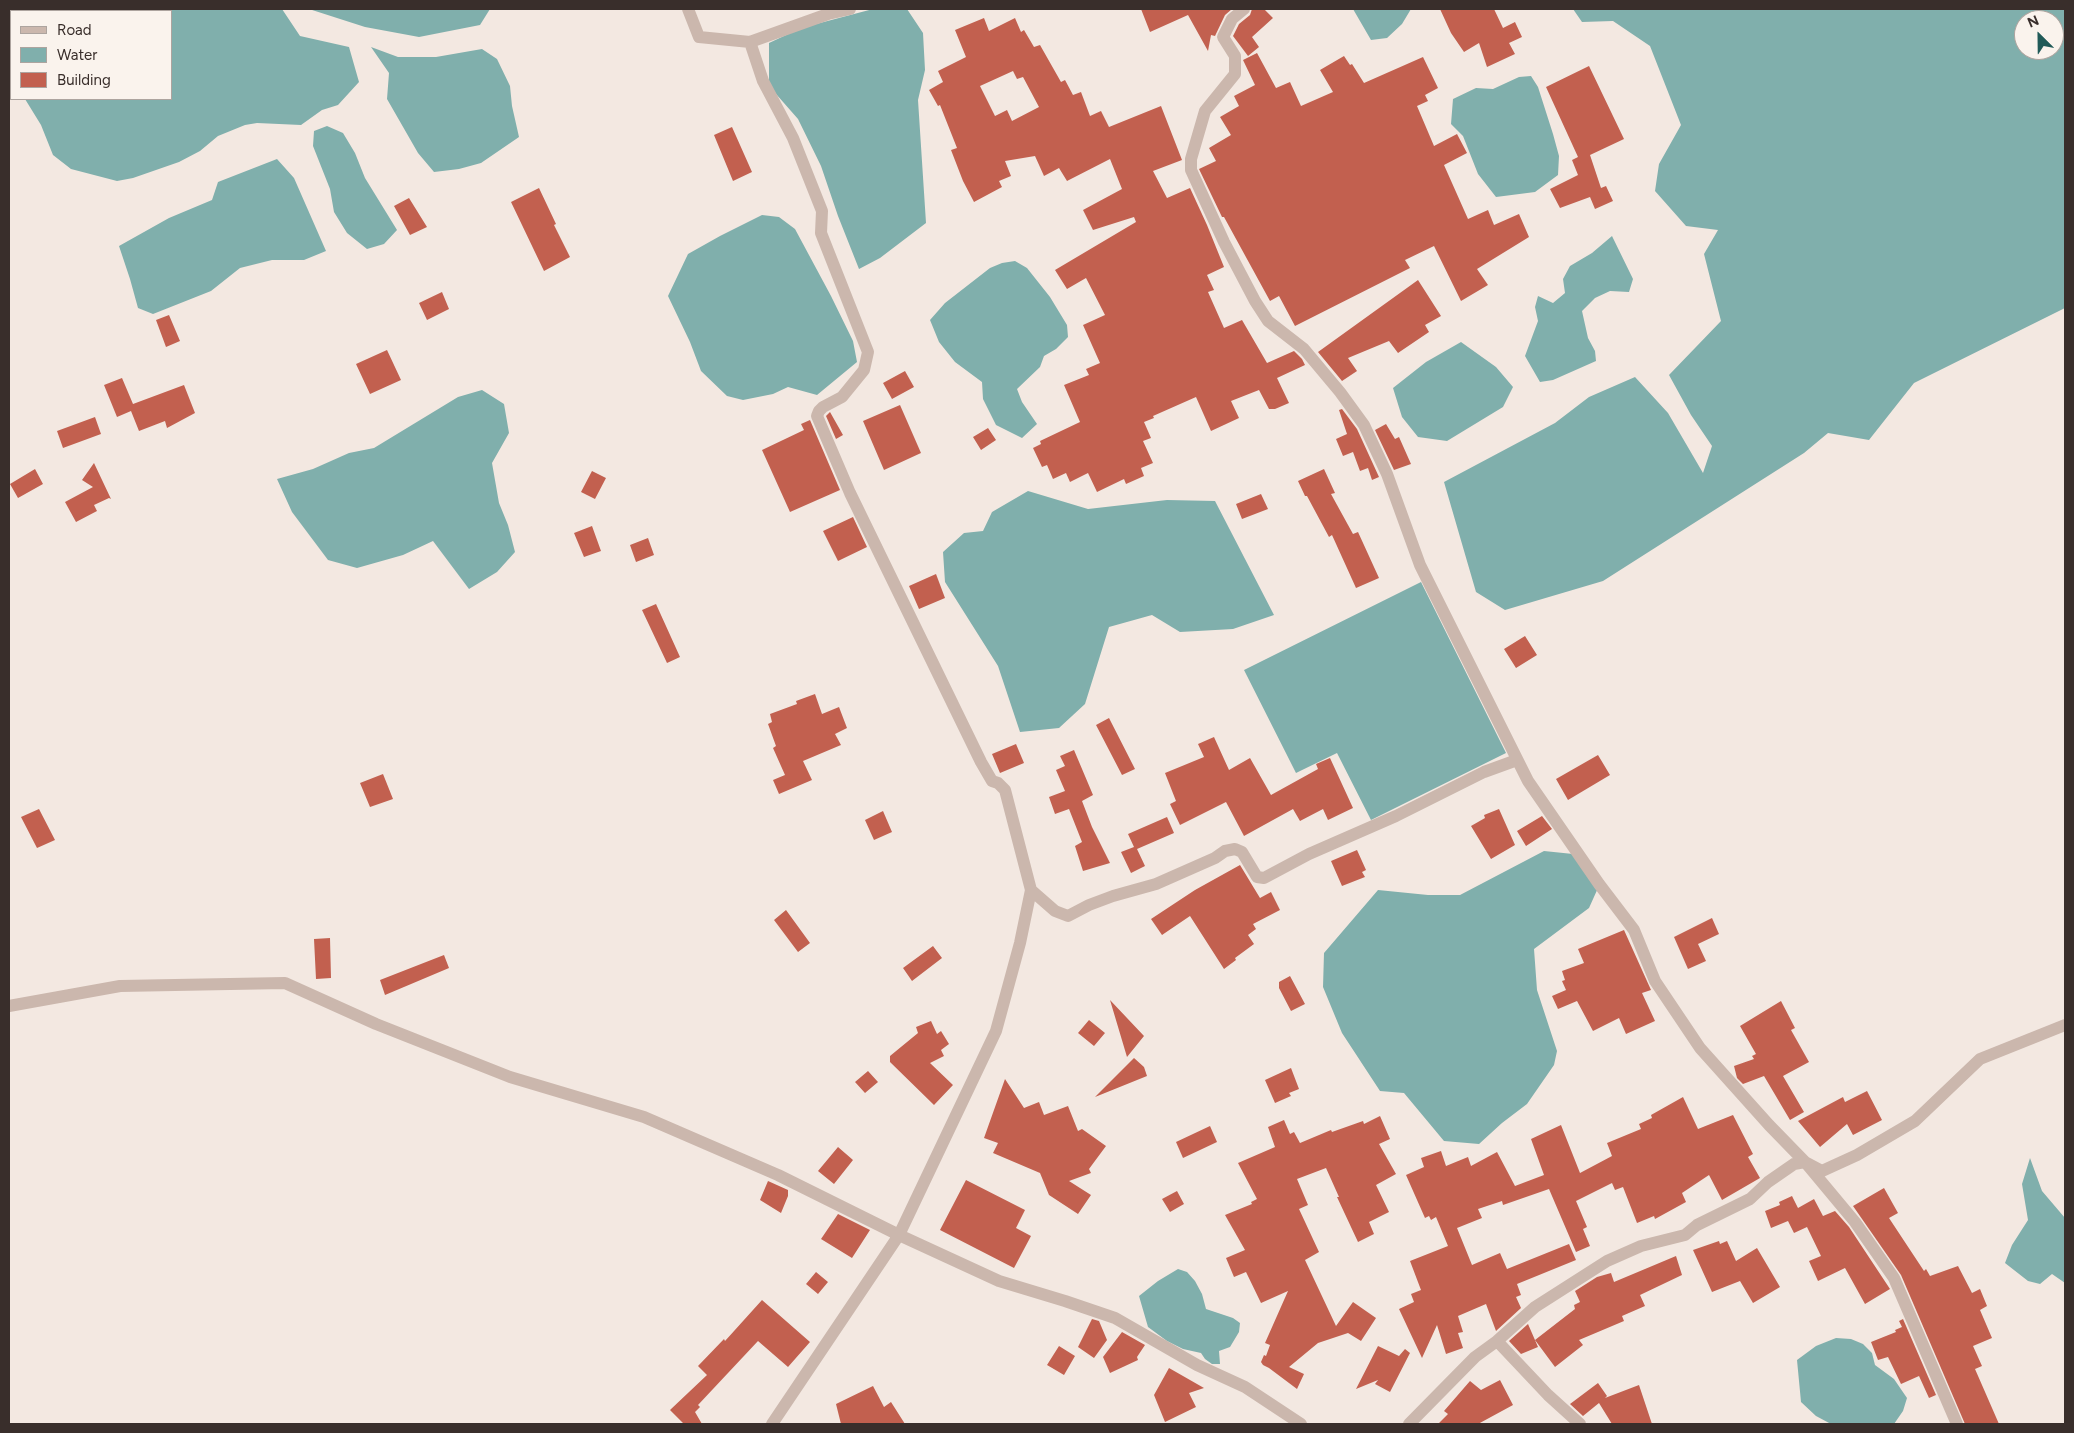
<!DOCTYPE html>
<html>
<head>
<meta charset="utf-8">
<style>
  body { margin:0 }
  #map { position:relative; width:2074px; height:1433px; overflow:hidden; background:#f3e8e1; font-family:Figtree,sans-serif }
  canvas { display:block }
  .frame { position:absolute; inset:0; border:10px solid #392e2b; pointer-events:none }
  .legend { position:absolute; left:10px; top:10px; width:162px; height:90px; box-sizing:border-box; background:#faf3ed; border:1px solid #ada49f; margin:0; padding:6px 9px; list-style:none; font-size:15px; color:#392e2b }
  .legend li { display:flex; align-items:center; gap:10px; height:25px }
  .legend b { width:25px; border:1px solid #ada49f }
  .north { position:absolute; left:2014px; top:10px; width:50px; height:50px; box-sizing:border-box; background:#faf3ed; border:1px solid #ada49f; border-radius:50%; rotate:337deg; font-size:14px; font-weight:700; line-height:20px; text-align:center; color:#392e2b }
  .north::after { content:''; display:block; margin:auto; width:18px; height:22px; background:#215a58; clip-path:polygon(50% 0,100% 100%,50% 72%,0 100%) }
</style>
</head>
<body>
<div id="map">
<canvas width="2074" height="1433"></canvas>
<div class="frame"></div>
<ul class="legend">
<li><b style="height:6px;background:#cbb7ad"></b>Road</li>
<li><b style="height:14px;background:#80afac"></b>Water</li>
<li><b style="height:14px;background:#c2604f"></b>Building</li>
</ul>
<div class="north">N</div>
</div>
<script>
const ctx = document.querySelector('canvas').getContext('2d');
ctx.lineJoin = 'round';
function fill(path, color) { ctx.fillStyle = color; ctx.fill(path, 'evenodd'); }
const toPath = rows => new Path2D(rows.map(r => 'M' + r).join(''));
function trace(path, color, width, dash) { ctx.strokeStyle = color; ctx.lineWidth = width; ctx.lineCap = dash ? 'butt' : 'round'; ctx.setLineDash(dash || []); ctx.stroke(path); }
fill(toPath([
  [45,9,282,9,300,36,349,47,359,82,338,105,322,110,301,125,257,123,245,125,218,136,200,151,179,162,133,178,117,181,71,169,53,155,41,125,25,99,171,99,171,11,43,11],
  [309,9,490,9,480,25,419,37,365,27],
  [873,9,907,9,923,33,925,70,918,100,926,223,880,258,859,269,838,216,821,166,798,119,769,86,769,43,801,28],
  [1353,9,1411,9,1402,24,1387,38,1371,40],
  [1573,9,2065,9,2065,308,1914,383,1869,440,1828,433,1804,453,1603,581,1505,610,1476,592,1444,482,1555,423,1589,397,1635,377,1668,413,1703,473,1712,446,1691,415,1669,375,1721,321,1704,254,1718,230,1686,226,1655,191,1659,164,1681,125,1650,46,1613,21,1582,22],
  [2024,20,2054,20,2054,50,2024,50],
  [371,47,398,57,436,57,482,49,497,59,510,86,512,106,519,137,481,163,459,169,434,172,418,153,387,99,389,73],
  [1531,76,1538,87,1553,134,1559,156,1558,175,1535,192,1496,197,1478,174,1463,136,1451,124,1453,99,1476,88,1493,89,1519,77],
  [327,126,343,133,355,153,365,178,397,230,384,244,367,249,347,233,334,212,330,189,313,146,314,131],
  [277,159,294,178,326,251,304,260,272,260,240,268,211,291,153,314,138,308,130,279,119,246,169,218,212,200,218,182],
  [762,215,779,217,795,229,831,296,853,341,857,362,817,395,788,387,773,394,743,400,727,396,701,371,690,342,668,296,688,254,720,236],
  [1612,236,1633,279,1629,292,1610,291,1595,298,1582,311,1588,338,1595,351,1596,361,1553,380,1540,382,1525,356,1538,321,1535,307,1538,296,1553,303,1565,293,1563,279,1570,266,1592,253],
  [1015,261,1027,268,1050,297,1067,325,1068,337,1056,349,1044,356,1040,367,1017,389,1022,402,1037,424,1022,438,996,425,983,399,982,382,955,362,939,342,930,320,945,303,990,268,1002,263],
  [1461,342,1496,367,1513,387,1503,407,1447,441,1418,437,1402,417,1393,388,1426,362],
  [482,390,504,404,509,433,492,463,499,503,508,525,515,552,497,572,469,589,433,541,403,555,357,568,328,560,292,512,277,479,313,469,349,453,374,448,458,397],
  [1028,491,1088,509,1167,500,1215,501,1274,615,1233,629,1180,632,1152,615,1109,627,1085,704,1059,728,1020,732,998,666,945,582,943,552,964,533,983,531,992,512],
  [1421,582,1506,753,1371,820,1337,753,1296,773,1244,670],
  [1544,851,1573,854,1598,888,1589,908,1534,949,1537,990,1557,1051,1554,1065,1527,1104,1502,1123,1479,1144,1444,1141,1404,1093,1380,1091,1342,1033,1323,987,1324,953,1378,890,1428,895,1460,895],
  [2030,1158,2042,1191,2065,1218,2065,1283,2052,1274,2040,1284,2028,1281,2005,1263,2012,1245,2028,1220,2022,1184],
  [1178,1269,1187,1272,1195,1281,1202,1294,1206,1309,1233,1318,1240,1323,1239,1332,1230,1347,1219,1351,1220,1364,1212,1364,1205,1359,1201,1353,1183,1349,1167,1341,1148,1327,1139,1296,1158,1281],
  [1836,1338,1851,1339,1863,1344,1872,1353,1875,1365,1894,1379,1907,1398,1903,1411,1894,1424,1831,1424,1816,1416,1801,1402,1797,1360,1816,1346]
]), '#80afac');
fill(toPath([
  [1141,9,1232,9,1225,15,1215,36,1211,35,1208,51,1188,15,1150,32],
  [1252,9,1264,9,1273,18,1252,37,1259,47,1248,56,1233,36,1239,24,1250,15],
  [1440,9,1494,9,1503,28,1515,22,1522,37,1509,43,1515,54,1487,67,1479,43,1464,52,1451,33],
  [984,18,989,31,1015,18,1021,32,1024,30,1034,47,1040,45,1061,82,1065,80,1073,95,1081,92,1090,116,1101,111,1109,127,1161,106,1182,160,1153,171,1167,198,1190,188,1207,225,1224,267,1207,275,1214,290,1208,292,1224,328,1242,320,1267,363,1294,351,1302,359,1305,365,1277,378,1289,403,1275,409,1269,409,1259,390,1231,401,1239,418,1211,431,1196,397,1153,416,1154,418,1144,422,1151,438,1143,441,1153,463,1141,468,1144,476,1126,484,1124,479,1097,492,1088,473,1070,482,1066,473,1053,479,1047,465,1042,467,1033,448,1041,444,1040,441,1080,422,1064,385,1089,375,1086,369,1100,363,1083,325,1105,315,1086,278,1067,289,1055,270,1136,222,1134,217,1093,230,1083,210,1122,189,1110,159,1067,181,1059,168,1044,176,1035,156,1005,161,1011,176,999,181,1002,187,974,202,963,181,951,150,957,148,940,105,938,106,929,90,943,82,938,71,966,57,955,30],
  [1013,71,1017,79,1023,77,1039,107,1012,121,1007,110,995,116,980,86],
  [1257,53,1276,88,1290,82,1301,106,1333,92,1320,70,1344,56,1350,65,1352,64,1364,83,1423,57,1438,88,1425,95,1428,101,1417,106,1434,146,1457,134,1467,153,1444,165,1468,219,1488,210,1494,225,1519,214,1529,237,1477,269,1488,285,1461,301,1434,246,1405,260,1410,268,1295,326,1279,296,1270,301,1224,217,1222,217,1199,169,1216,161,1209,148,1231,135,1220,117,1239,106,1234,96,1255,85,1243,60],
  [1589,66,1624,139,1590,155,1601,188,1606,186,1613,201,1595,209,1590,197,1560,208,1550,189,1578,175,1572,160,1578,157,1546,87],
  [732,127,752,172,733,181,714,135],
  [539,188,556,224,554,225,570,257,544,271,511,202],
  [409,198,427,227,410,235,394,206],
  [1418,280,1441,316,1425,325,1429,332,1398,353,1389,341,1348,358,1357,371,1342,381,1318,352],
  [442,292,449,309,427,320,419,303],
  [169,315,180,341,166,347,156,320],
  [387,350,401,380,370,394,356,364],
  [905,371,914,387,892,399,883,383],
  [122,378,133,404,184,385,195,413,167,428,165,421,139,431,131,411,117,417,104,385],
  [900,405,921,453,884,470,863,421],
  [1342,409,1357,429,1379,477,1372,480,1368,468,1360,471,1353,452,1343,456,1336,439,1347,434,1339,410],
  [830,412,843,435,836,439,826,416],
  [95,417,101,434,63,448,57,431],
  [810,420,840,490,790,512,762,450,804,430,801,424],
  [1386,424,1395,439,1399,437,1411,464,1394,470,1375,430],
  [988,428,996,440,981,450,973,437],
  [94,463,111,499,109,498,94,505,97,511,76,522,65,502,93,487,82,480],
  [35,469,43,484,18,498,10,484],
  [1324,469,1335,493,1331,494,1353,534,1358,532,1379,578,1356,588,1332,535,1329,537,1307,496,1305,496,1298,481],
  [592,471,606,478,595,499,581,492],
  [1261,494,1268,509,1242,519,1236,504],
  [853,517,867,547,838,561,823,531],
  [592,526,601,551,584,557,574,533],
  [648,538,654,555,636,562,630,545],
  [936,574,945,598,919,609,909,586],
  [656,604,680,657,667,663,642,610],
  [1525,636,1537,655,1516,668,1504,649],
  [815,694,822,714,839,707,847,728,835,734,841,745,803,761,812,780,779,794,773,780,785,775,773,748,776,746,768,724,772,722,770,714,797,704,796,701],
  [1109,718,1135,769,1122,775,1096,725],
  [1214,737,1229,770,1250,758,1271,795,1318,769,1316,764,1330,758,1353,808,1328,820,1323,809,1300,821,1293,809,1244,836,1226,802,1180,825,1170,804,1176,801,1165,773,1204,757,1198,744],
  [1016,744,1024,763,1000,773,992,754],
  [1074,750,1093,795,1082,801,1092,827,1110,863,1083,871,1075,846,1082,842,1069,809,1055,814,1049,797,1065,791,1056,770,1065,766,1060,756],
  [1598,755,1610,775,1568,800,1556,779],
  [383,774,393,799,370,807,360,783],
  [39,809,55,840,37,848,21,817],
  [1499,809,1515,845,1491,859,1471,826,1485,818,1484,815],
  [883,811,892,832,874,840,865,820],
  [1542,816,1552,829,1526,846,1517,831],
  [1167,817,1174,833,1137,849,1145,866,1131,873,1121,852,1134,847,1128,834],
  [1357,850,1366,870,1362,872,1365,877,1342,886,1331,861],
  [1240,865,1260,898,1271,892,1280,910,1253,924,1256,929,1248,935,1254,944,1235,958,1236,960,1224,969,1190,916,1162,935,1151,919,1195,890],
  [786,910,810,943,798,952,774,920],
  [1712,918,1719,934,1698,944,1706,961,1688,969,1674,937],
  [1624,930,1651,990,1642,993,1655,1021,1626,1034,1619,1018,1593,1031,1577,1001,1558,1009,1552,996,1566,990,1562,981,1565,980,1562,971,1584,963,1578,949],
  [330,938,331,978,316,979,314,939],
  [933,946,942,958,912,981,903,968],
  [444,955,449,968,385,995,380,980],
  [1290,976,1305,1004,1291,1011,1279,988,1279,982],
  [1110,1000,1144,1036,1127,1057],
  [1781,1001,1795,1028,1791,1030,1809,1062,1783,1076,1804,1112,1790,1120,1764,1076,1743,1084,1737,1078,1734,1066,1754,1059,1752,1056,1756,1054,1740,1026],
  [1089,1020,1105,1033,1094,1046,1078,1033],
  [931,1021,937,1034,941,1031,949,1044,941,1050,944,1056,930,1063,953,1085,934,1105,890,1062,890,1056,918,1033,916,1027],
  [1134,1058,1144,1067,1147,1076,1095,1097],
  [1291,1068,1299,1089,1289,1093,1291,1096,1275,1103,1265,1080],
  [868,1071,878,1082,865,1093,855,1082],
  [1005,1079,1024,1108,1039,1102,1044,1115,1068,1106,1078,1131,1082,1129,1106,1146,1089,1169,1091,1173,1069,1181,1091,1195,1078,1214,1049,1195,1040,1173,993,1153,998,1143,984,1138],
  [1867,1091,1882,1120,1853,1135,1847,1124,1820,1147,1798,1121,1843,1097,1845,1102],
  [1683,1097,1698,1129,1733,1115,1753,1154,1748,1157,1760,1178,1722,1200,1709,1175,1682,1193,1686,1202,1655,1219,1654,1216,1637,1223,1623,1187,1615,1190,1612,1183,1576,1201,1587,1227,1583,1229,1590,1246,1576,1252,1549,1189,1503,1205,1502,1201,1478,1209,1482,1218,1457,1228,1472,1265,1500,1253,1507,1269,1569,1244,1576,1260,1517,1284,1521,1295,1516,1297,1521,1308,1496,1331,1486,1304,1458,1316,1463,1332,1458,1333,1463,1348,1446,1354,1437,1325,1422,1358,1399,1309,1414,1302,1411,1294,1421,1290,1410,1261,1448,1246,1436,1217,1431,1220,1429,1216,1425,1218,1406,1175,1424,1167,1421,1158,1441,1151,1446,1166,1468,1157,1471,1166,1497,1152,1515,1186,1544,1175,1531,1139,1561,1125,1580,1173,1612,1156,1607,1143,1641,1129,1639,1124,1652,1118,1651,1115],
  [1380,1116,1390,1139,1379,1144,1396,1174,1376,1185,1389,1212,1369,1222,1374,1234,1358,1242,1337,1197,1339,1197,1326,1168,1297,1179,1308,1205,1299,1209,1319,1252,1305,1260,1336,1326,1353,1302,1376,1318,1361,1341,1348,1333,1318,1343,1289,1367,1304,1374,1297,1389,1269,1368,1263,1365,1261,1362,1264,1355,1266,1356,1270,1345,1265,1343,1288,1291,1261,1303,1246,1272,1234,1277,1226,1258,1245,1250,1225,1215,1252,1204,1251,1202,1257,1199,1238,1163,1275,1147,1268,1127,1284,1120,1290,1134,1294,1132,1300,1143,1331,1130,1332,1132,1363,1121,1364,1124],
  [1210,1126,1217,1142,1183,1158,1176,1142],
  [838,1147,853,1160,834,1184,818,1171],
  [966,1180,1025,1210,1016,1228,1031,1236,1014,1268,940,1230],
  [768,1181,788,1190,788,1196,781,1213,760,1200],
  [1884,1188,1898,1213,1889,1218,1924,1271,1926,1269,1930,1276,1958,1266,1972,1293,1980,1289,1987,1306,1980,1310,1992,1338,1973,1346,1982,1366,1975,1369,1999,1424,1965,1424,1901,1275,1853,1206],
  [1177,1191,1184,1204,1170,1212,1162,1199],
  [1792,1196,1798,1208,1814,1199,1823,1216,1835,1211,1849,1227,1890,1289,1865,1304,1845,1268,1818,1281,1809,1261,1821,1256,1807,1227,1794,1233,1788,1221,1771,1228,1765,1211,1780,1205,1779,1202],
  [838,1214,870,1230,852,1258,821,1239],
  [1719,1241,1720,1244,1727,1241,1736,1261,1757,1248,1780,1287,1753,1303,1740,1281,1712,1292,1693,1250],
  [1676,1256,1682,1275,1640,1295,1645,1306,1622,1316,1624,1321,1579,1340,1583,1345,1555,1367,1535,1340,1575,1309,1574,1305,1580,1302,1575,1291,1597,1277,1611,1273,1614,1282],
  [816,1272,828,1282,818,1294,806,1284],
  [762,1300,810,1342,788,1367,758,1341,698,1405,700,1407,695,1412,702,1424,684,1424,670,1410,707,1375,698,1366,724,1339,725,1341],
  [1092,1319,1099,1321,1107,1340,1094,1358,1078,1347],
  [1903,1319,1936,1395,1929,1398,1919,1376,1901,1384,1888,1357,1878,1360,1871,1342,1896,1332,1895,1330,1902,1327,1899,1321],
  [1528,1324,1538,1347,1521,1354,1509,1341],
  [1122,1332,1145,1345,1137,1357,1138,1360,1110,1373,1103,1357],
  [1059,1346,1075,1356,1064,1375,1047,1365],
  [1378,1346,1399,1356,1405,1349,1410,1353,1390,1392,1375,1384,1378,1380,1356,1389],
  [1169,1368,1204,1388,1189,1393,1196,1407,1165,1422,1154,1395],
  [1500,1380,1513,1405,1478,1424,1438,1424,1448,1414,1444,1411,1470,1381,1481,1390],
  [1598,1383,1607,1396,1605,1398,1639,1385,1652,1424,1612,1424,1599,1403,1583,1416,1570,1404],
  [873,1386,884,1407,891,1402,905,1424,841,1424,836,1404]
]), '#c2604f');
trace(toPath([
  [688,9,699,37,750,42,763,81,793,138,822,211,821,233,868,352,864,370,842,397,823,407,819,411,817,416,850,493,981,762,992,781,998,783,1005,790,1031,890,1020,943,996,1031,899,1235,772,1424],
  [1244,9,1232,19,1223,37,1235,56,1235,74,1205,111,1191,159,1191,170,1224,242,1255,301,1268,321,1304,349,1340,392,1364,425,1387,474,1420,565,1528,781,1599,884,1634,930,1655,981,1700,1048,1769,1125,1805,1162,1855,1222,1894,1278,1957,1424],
  [750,42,828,14,850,9],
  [1031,890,1055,911,1068,916,1089,905,1113,896,1156,884,1215,858,1225,851,1235,849,1242,852,1257,877,1264,878,1309,854,1396,816,1484,772,1517,760],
  [9,1006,120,986,285,983,376,1024,510,1077,644,1117,778,1175,899,1235,999,1281,1065,1301,1115,1318,1197,1365,1245,1387,1301,1424],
  [1497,1341,1548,1395,1580,1424],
  [1409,1424,1475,1357,1497,1341,1535,1307,1607,1261,1641,1246,1685,1235,1697,1225,1750,1199,1768,1182,1794,1164,1805,1162,1822,1171,1857,1155,1915,1121,1980,1059,2065,1025]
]), '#cbb7ad', 12);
</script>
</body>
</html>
